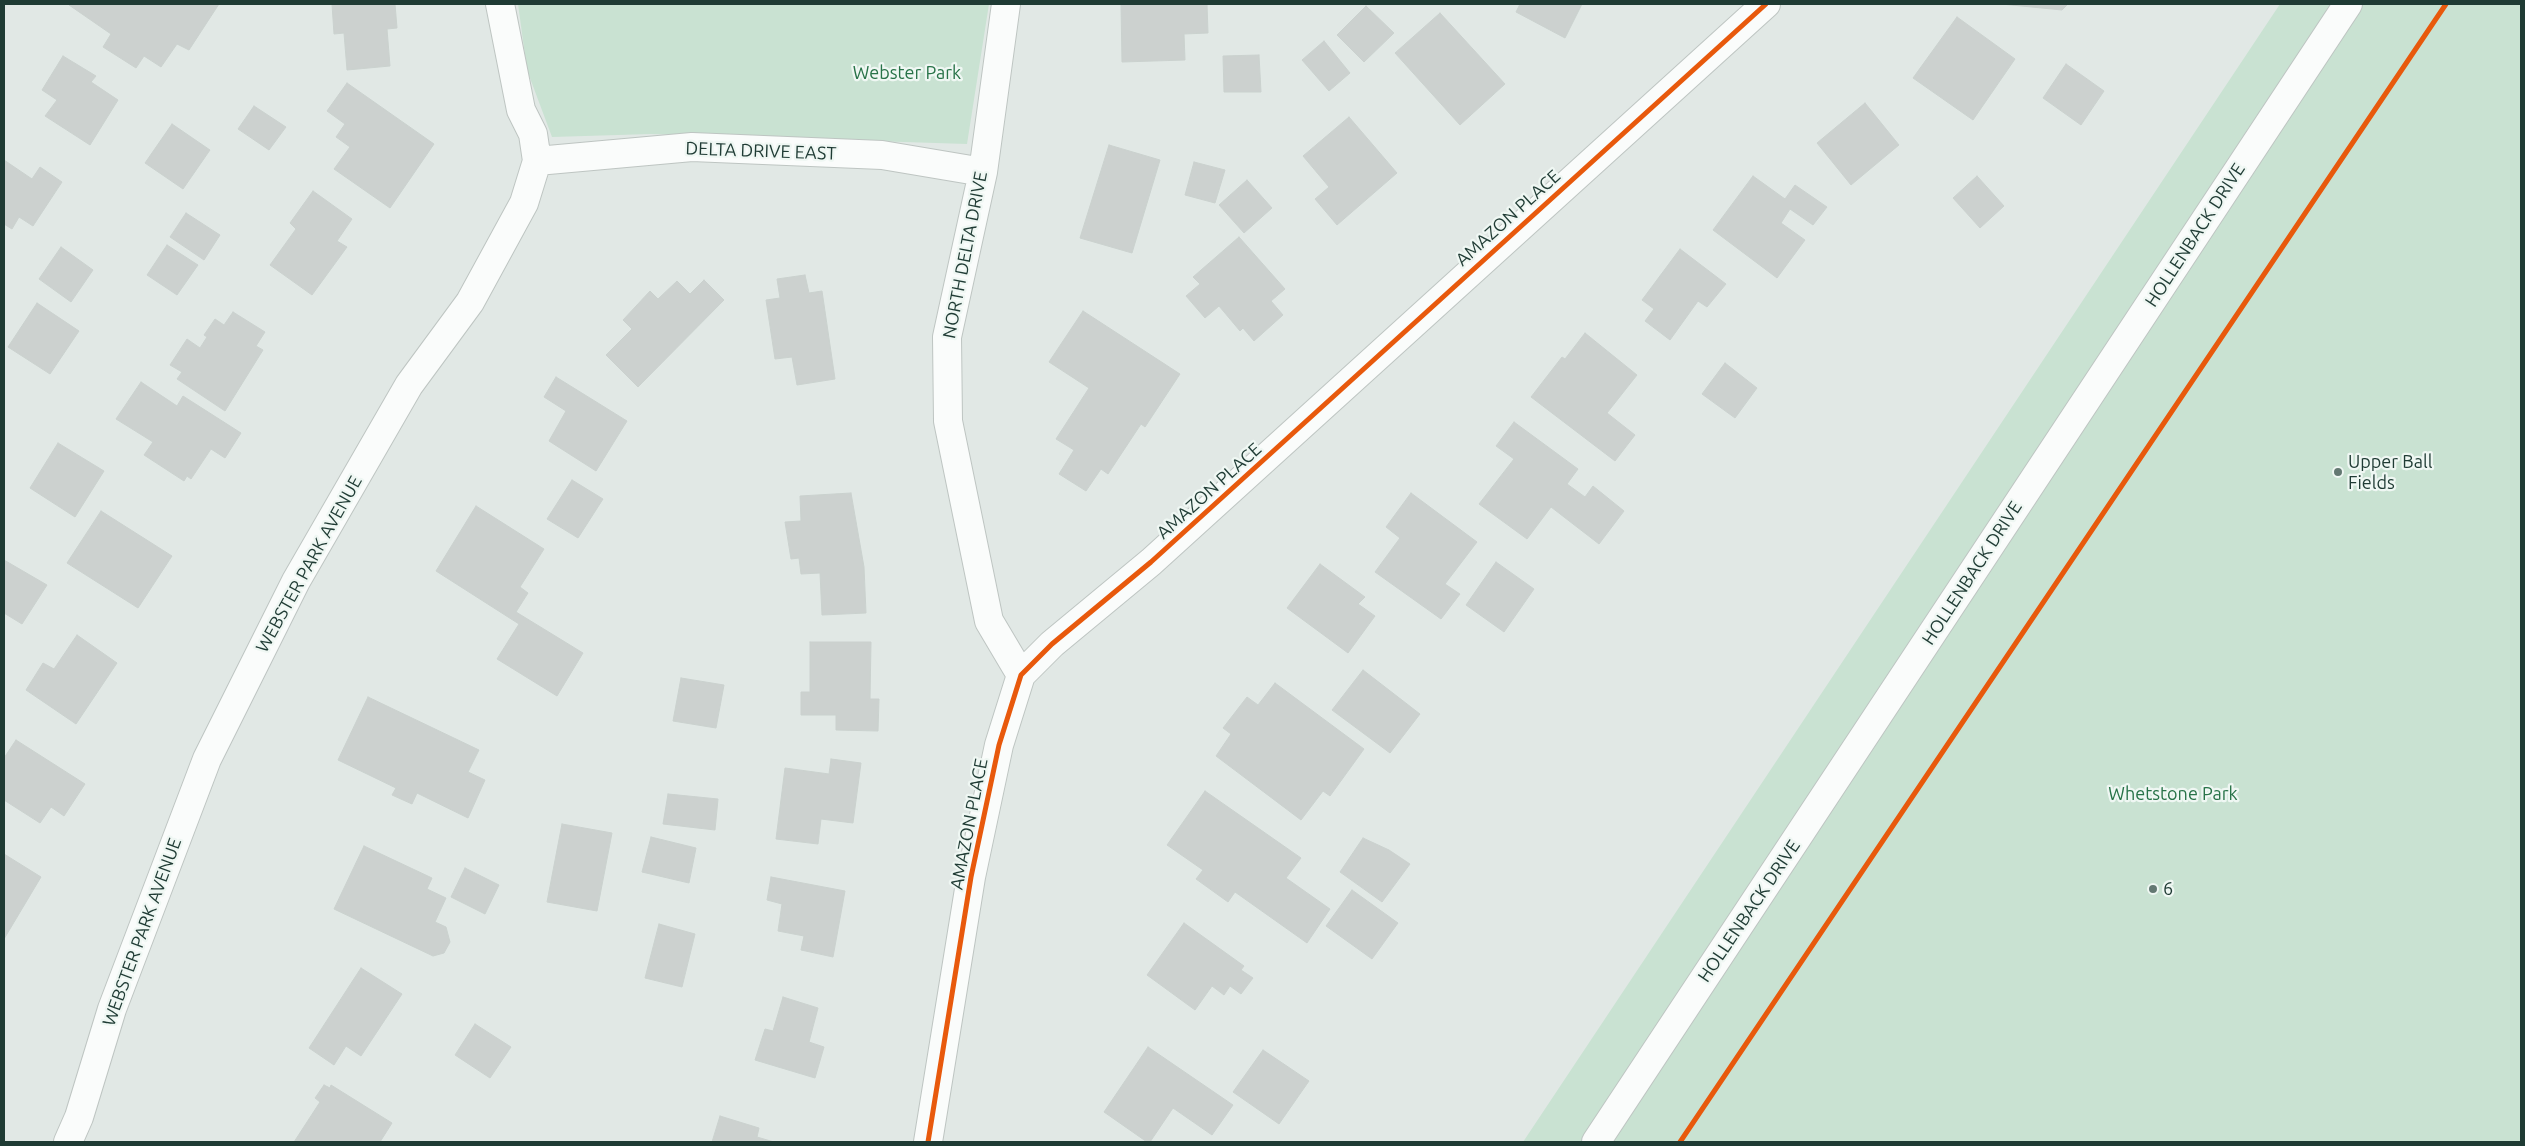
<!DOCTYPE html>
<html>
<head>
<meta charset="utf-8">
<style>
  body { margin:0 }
  #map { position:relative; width:2525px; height:1146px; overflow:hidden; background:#e1e8e5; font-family:Ubuntu,sans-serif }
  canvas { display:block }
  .frame { position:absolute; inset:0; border:5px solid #1f3b34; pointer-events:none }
</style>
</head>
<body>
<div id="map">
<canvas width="2525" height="1146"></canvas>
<div class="frame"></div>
</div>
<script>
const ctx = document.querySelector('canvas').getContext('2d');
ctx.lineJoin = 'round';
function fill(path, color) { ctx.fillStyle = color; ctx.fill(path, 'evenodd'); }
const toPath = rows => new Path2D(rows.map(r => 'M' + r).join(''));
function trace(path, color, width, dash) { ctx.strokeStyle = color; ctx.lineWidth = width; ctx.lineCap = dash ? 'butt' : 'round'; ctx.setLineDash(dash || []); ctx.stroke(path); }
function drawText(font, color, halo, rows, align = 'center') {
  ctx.font = font + ' Ubuntu,sans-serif'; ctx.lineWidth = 4.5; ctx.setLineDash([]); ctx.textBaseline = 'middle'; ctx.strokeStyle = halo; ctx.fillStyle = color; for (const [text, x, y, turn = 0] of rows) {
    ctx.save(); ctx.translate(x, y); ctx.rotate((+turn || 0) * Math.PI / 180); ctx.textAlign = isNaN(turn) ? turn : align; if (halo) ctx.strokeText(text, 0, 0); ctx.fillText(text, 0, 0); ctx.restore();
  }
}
fill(toPath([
  [518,4,989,4,967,144,651,134,552,137,527,70],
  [2280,4,2521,4,2521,1142,1523,1142]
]), '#c9e2d2');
const building = toPath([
  [219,4,189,50,177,44,161,67,144,56,136,68,103,47,111,34,69,5,219,4],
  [332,4,395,4,397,28,387,29,390,66,347,70,344,33,334,34,332,4],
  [1121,4,1207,4,1208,33,1184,34,1185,60,1122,62,1121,4],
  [1520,4,1582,4,1565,38,1516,12,1520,4],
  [2001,4,2068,4,2062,10,2001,4],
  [1366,6,1394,33,1364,62,1337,35,1366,6],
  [1440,13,1505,84,1460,125,1395,53,1440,13],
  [1957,17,2015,59,1973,120,1913,78,1957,17],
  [1324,41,1350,73,1329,91,1302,60,1324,41],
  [1259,55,1261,92,1224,92,1223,56,1259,55],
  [63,56,96,76,91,82,118,100,90,145,45,116,57,100,42,90,63,56],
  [2066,64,2104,91,2081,125,2043,98,2066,64],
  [347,83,434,144,390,208,334,169,350,147,336,137,345,124,327,111,347,83],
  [1865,103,1899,145,1851,185,1817,143,1865,103],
  [254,106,286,127,269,150,238,129,254,106],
  [1349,117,1397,173,1337,225,1315,199,1329,187,1303,156,1349,117],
  [172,124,210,150,183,189,145,163,172,124],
  [1109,145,1160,160,1132,253,1080,238,1109,145],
  [4,160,32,179,40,167,62,182,33,226,19,217,12,229,4,224,4,160],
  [1194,162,1225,170,1215,203,1185,195,1194,162],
  [1753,176,1785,199,1795,185,1827,207,1813,225,1790,209,1781,223,1805,240,1777,278,1713,230,1753,176],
  [1977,176,2004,206,1980,228,1953,198,1977,176],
  [1247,180,1272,208,1244,233,1219,205,1247,180],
  [313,191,352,219,337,241,347,247,312,295,270,265,296,229,290,223,313,191],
  [186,213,220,235,204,260,170,237,186,213],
  [1239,237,1285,289,1271,301,1283,315,1254,341,1243,328,1240,331,1219,306,1205,318,1186,296,1200,284,1193,277,1239,237],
  [167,245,198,265,177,295,147,275,167,245],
  [61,247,93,270,71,302,39,279,61,247],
  [1680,249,1726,284,1707,307,1698,301,1670,340,1645,321,1654,309,1642,300,1680,249],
  [805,275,809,293,822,291,835,379,797,385,792,357,775,359,766,300,780,298,777,279,805,275],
  [704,280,724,300,638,387,606,355,632,329,623,320,650,291,658,299,677,281,690,294,704,280],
  [37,303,79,331,50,374,8,347,37,303],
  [1083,311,1180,374,1145,427,1141,424,1108,474,1101,469,1086,491,1059,474,1074,450,1056,439,1089,388,1049,362,1083,311],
  [233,312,265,332,256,346,263,350,225,411,177,379,182,372,170,365,187,339,200,348,207,337,204,335,215,319,224,325,233,312],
  [1585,333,1637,375,1607,413,1635,435,1615,461,1531,397,1562,357,1565,359,1585,333],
  [1725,363,1757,388,1735,418,1702,394,1725,363],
  [556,377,627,421,596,471,549,441,566,411,544,397,556,377],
  [141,382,177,406,183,396,241,433,225,458,211,449,191,479,187,476,184,481,144,455,153,442,116,419,141,382],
  [1514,422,1578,469,1567,484,1585,497,1593,486,1624,511,1599,544,1551,507,1527,539,1479,504,1514,459,1496,446,1514,422],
  [58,443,104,471,75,517,30,488,58,443],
  [572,480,603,499,578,538,547,519,572,480],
  [851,493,864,567,866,613,822,615,820,573,801,574,799,558,791,559,785,522,801,521,800,496,851,493],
  [1411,493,1477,542,1445,584,1460,594,1441,619,1375,572,1400,538,1386,527,1411,493],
  [476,506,544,549,520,587,528,593,516,612,583,653,557,696,497,659,519,624,436,571,476,506],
  [101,511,172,556,138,608,67,563,101,511],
  [4,560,47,585,22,624,4,613,4,560],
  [1496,562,1534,589,1504,632,1466,605,1496,562],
  [1320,564,1365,597,1358,604,1375,616,1348,653,1287,608,1320,564],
  [77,635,117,663,76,724,26,690,43,663,54,669,77,635],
  [810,642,871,642,870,699,879,699,878,731,836,730,836,715,801,715,801,692,810,692,810,642],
  [1363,670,1420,714,1390,753,1332,710,1363,670],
  [681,678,724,685,716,728,673,721,681,678],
  [1275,683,1364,749,1330,796,1323,791,1301,820,1216,756,1231,734,1223,728,1247,697,1258,705,1275,683],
  [368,697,479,750,468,772,485,780,468,818,417,793,412,804,392,795,396,788,338,760,368,697],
  [16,740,85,784,64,816,51,807,40,823,4,800,4,758,16,740],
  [831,759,861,763,853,823,821,819,818,844,776,839,785,768,829,774,831,759],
  [1205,791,1301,858,1286,878,1330,909,1307,943,1235,892,1228,902,1196,879,1203,870,1167,845,1205,791],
  [668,794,718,799,715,830,663,824,668,794],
  [562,824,612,833,597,911,547,902,562,824],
  [651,837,696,848,689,883,642,872,651,837],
  [1363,838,1389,850,1410,864,1382,902,1340,872,1363,838],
  [364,846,432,878,427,889,446,898,435,922,446,927,450,942,444,953,433,956,334,909,364,846],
  [4,854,41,877,4,939,4,854],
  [465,868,499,885,485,914,451,897,465,868],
  [771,877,845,891,833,957,801,950,804,936,778,931,782,904,767,900,771,877],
  [1352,890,1398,923,1372,959,1326,926,1352,890],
  [1184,923,1244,966,1241,970,1253,978,1241,994,1230,986,1224,995,1212,986,1195,1010,1147,975,1184,923],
  [659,924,695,934,682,987,645,978,659,924],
  [361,968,402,994,361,1056,346,1046,334,1065,309,1048,361,968],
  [783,997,818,1008,809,1042,824,1047,815,1078,755,1060,765,1029,773,1031,783,997],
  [475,1024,511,1047,490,1078,455,1055,475,1024],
  [1148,1047,1233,1105,1212,1135,1173,1108,1150,1142,1147,1142,1104,1112,1148,1047],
  [1263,1050,1309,1081,1279,1124,1233,1092,1263,1050],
  [324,1085,330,1088,331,1085,392,1123,380,1142,294,1142,320,1102,315,1098,324,1085],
  [720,1116,759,1128,757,1137,774,1142,712,1142,720,1116]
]);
fill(building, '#ccd1cf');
trace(building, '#cad1ce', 1);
const street = toPath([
  [1006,4,983,172,947,337,948,421,989,621,1021,675],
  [537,161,692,147,882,155,983,172],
  [68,1142,79,1117,112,1009,207,759,296,581,409,385,470,302,524,203,537,161,533,134,521,110,500,4],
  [928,1142,971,877,999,745,1021,675,1052,644,1151,562,1766,4],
  [1596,1142,2348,4]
]);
trace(street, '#bec5c2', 30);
trace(street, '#fafcfb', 28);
trace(toPath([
  [928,1142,971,877,999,745,1021,675,1052,644,1151,562,1766,4],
  [1680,1142,2446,4]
]), '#e8590c', 5);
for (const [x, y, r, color] of [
  [2338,472,5,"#637872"],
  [2153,889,5,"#637872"]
]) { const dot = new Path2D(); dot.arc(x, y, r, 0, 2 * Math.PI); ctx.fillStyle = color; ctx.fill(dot); trace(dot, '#eff7f3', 2); }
drawText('18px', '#287348', '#eff7f3', [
  ["Webster Park",907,73],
  ["Whetstone Park",2173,794]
]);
drawText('18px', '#1f3b34', '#eff7f3', [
  ["DELTA DRIVE EAST",761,151,2],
  ["AMAZON PLACE",1508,218,-42],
  ["HOLLENBACK DRIVE",2195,235,-57],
  ["NORTH DELTA DRIVE",965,255,-79],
  ["AMAZON PLACE",1209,491,-42],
  ["WEBSTER PARK AVENUE",309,564,-61],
  ["HOLLENBACK DRIVE",1972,573,-57],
  ["AMAZON PLACE",969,824,-79],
  ["HOLLENBACK DRIVE",1749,911,-56],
  ["WEBSTER PARK AVENUE",142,932,-70]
]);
drawText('18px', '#1f3b34', '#eff7f3', [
  ["Upper Ball",2348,462],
  ["Fields",2348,483],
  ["6",2163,889]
], 'left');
</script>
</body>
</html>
